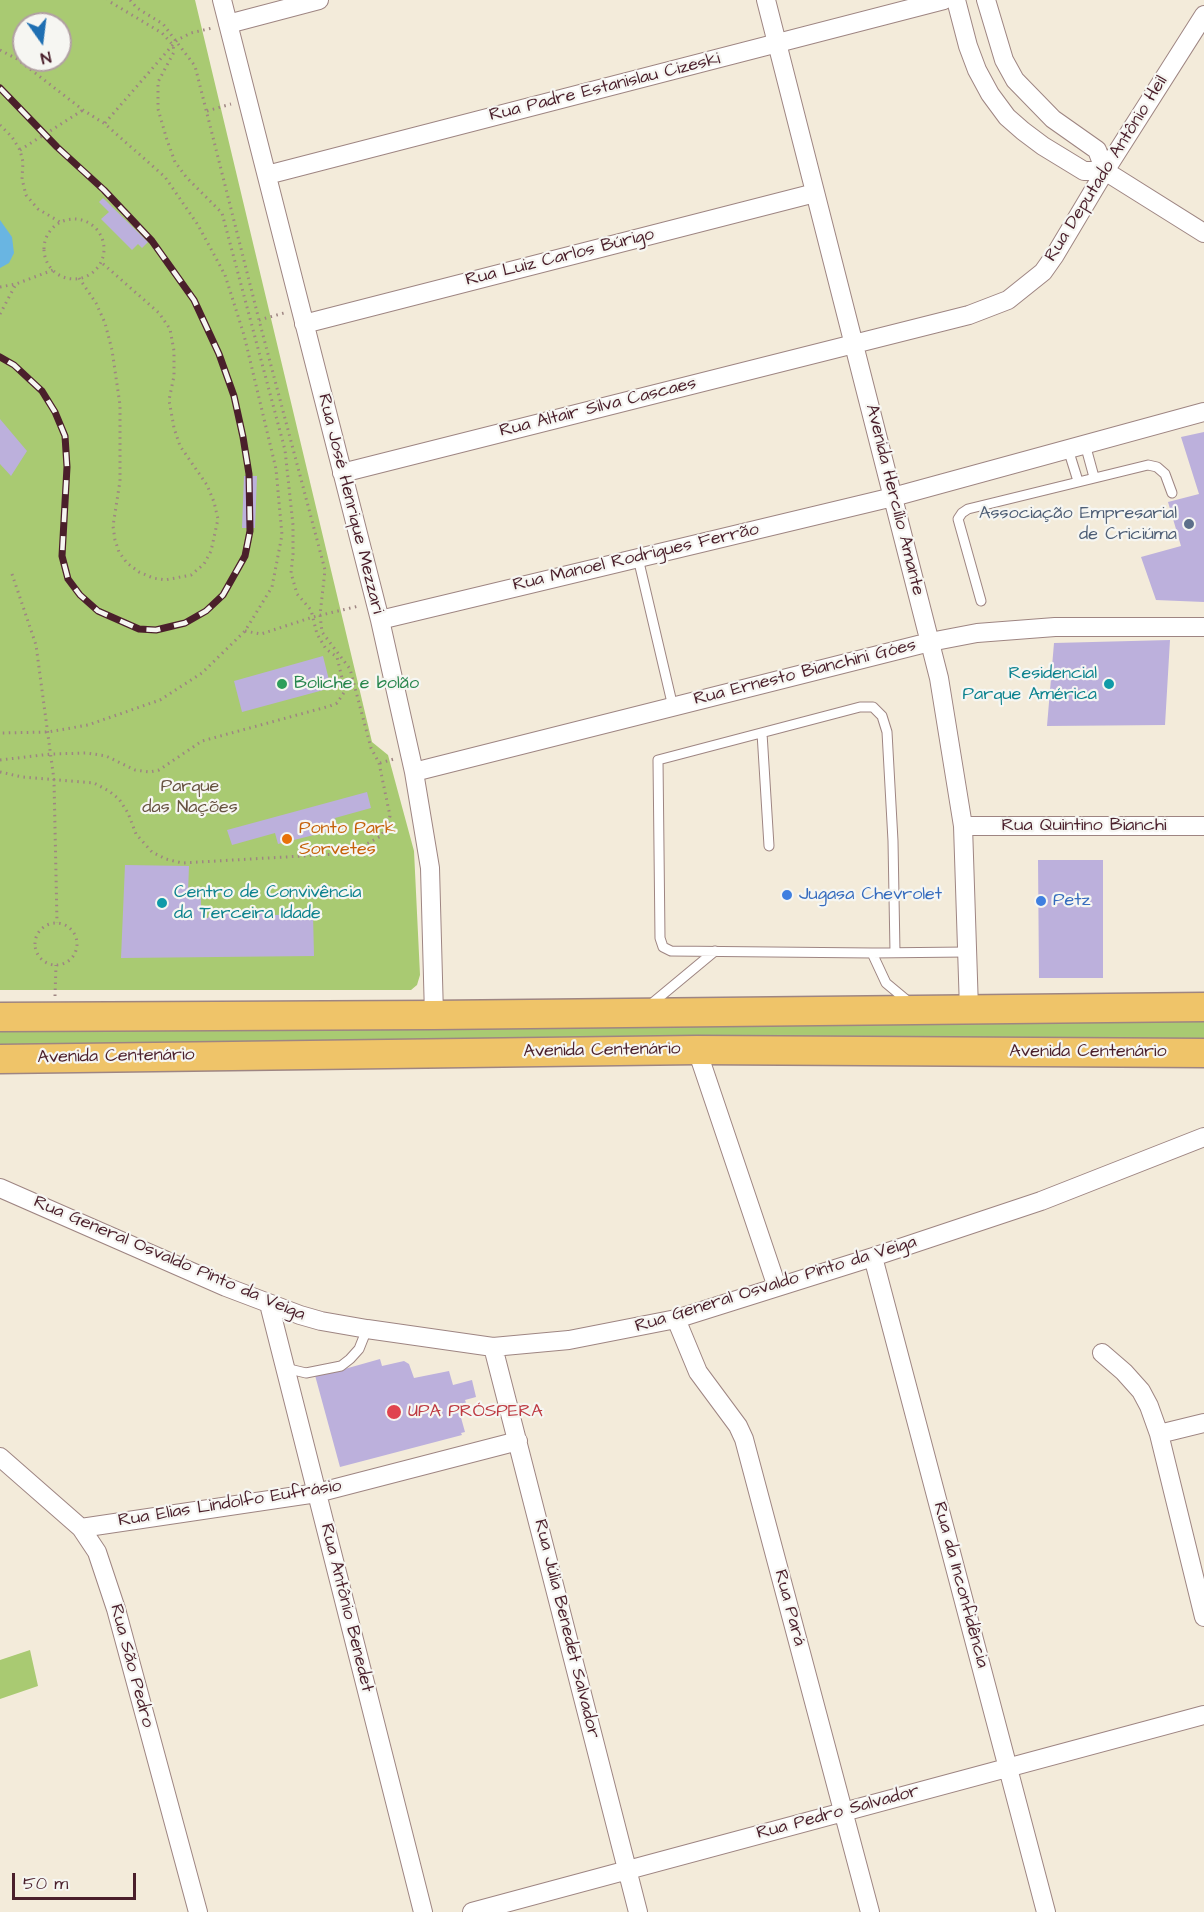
<!DOCTYPE html>
<html>
<head>
<meta charset="utf-8">
<style>
  body { margin:0 }
  #map { position:relative; width:1204px; height:1912px; overflow:hidden; background:#f3ebda; font-family:"Architects Daughter",sans-serif }
  canvas { display:block }
  .north { position:absolute; left:12px; top:12px; width:60px; height:60px; box-sizing:border-box; background:#f6f6f2; border:2px solid #b1a0a2; border-radius:50%; rotate:166deg; font-size:16px; font-weight:700; line-height:24px; text-align:center; color:#4a1f2b }
  .north::after { content:''; display:block; margin:auto; width:21px; height:27px; background:#1f6fb2; clip-path:polygon(50% 0,100% 100%,50% 72%,0 100%) }
  .scale { position:absolute; left:12px; top:1873px; width:124px; height:27px; box-sizing:border-box; border:3px solid #4a1f2b; border-top:0; padding-left:8px; font-size:18px; line-height:21px; white-space:nowrap; color:#4a1f2b; -webkit-text-stroke:4px #f6f6f2; paint-order:stroke }
</style>
</head>
<body>
<div id="map">
<canvas width="1204" height="1912"></canvas>
<div class="north">N</div>
<div class="scale">50 m</div>
</div>
<script>
const ctx = document.querySelector('canvas').getContext('2d');
ctx.lineJoin = 'round';
function fill(path, color) { ctx.fillStyle = color; ctx.fill(path, 'evenodd'); }
const toPath = rows => new Path2D(rows.map(r => 'M' + r).join(''));
function trace(path, color, width, dash) { ctx.strokeStyle = color; ctx.lineWidth = width; ctx.lineCap = dash ? 'butt' : 'round'; ctx.setLineDash(dash || []); ctx.stroke(path); }
function drawText(font, color, halo, rows, align = 'center') {
  ctx.font = font + ' "Architects Daughter",sans-serif'; ctx.lineWidth = 4.5; ctx.setLineDash([]); ctx.textBaseline = 'middle'; ctx.strokeStyle = halo; ctx.fillStyle = color; for (const [text, x, y, turn = 0] of rows) {
    ctx.save(); ctx.translate(x, y); ctx.rotate((+turn || 0) * Math.PI / 180); ctx.textAlign = isNaN(turn) ? turn : align; if (halo) ctx.strokeText(text, 0, 0); ctx.fillText(text, 0, 0); ctx.restore();
  }
}
fill(toPath([
  [0,0,195,0,372,742,388,755,414,851,420,975,417,985,411,990,0,990],
  [24,24,60,24,60,60,24,60],
  [1204,1018,1204,1042,0,1055,0,1027],
  [30,1650,38,1686,0,1699,0,1660]
]), '#a9ca72');
fill(toPath([
  [0,220,12,237,14,253,9,263,0,268]
]), '#69b5e2');
fill(toPath([
  [103,198,148,242,142,248,138,244,132,250,101,219,109,212,99,202],
  [0,419,27,451,11,476,0,464],
  [1204,432,1204,602,1156,600,1141,557,1181,546,1168,502,1199,494,1181,437],
  [244,476,257,476,255,528,242,528],
  [1170,640,1165,725,1047,726,1054,643],
  [323,656,331,688,242,712,234,681],
  [367,792,371,808,335,818,338,829,278,844,275,833,232,845,227,830],
  [1038,860,1103,860,1103,978,1039,978],
  [125,865,189,866,188,893,201,893,201,918,208,918,209,913,275,912,275,915,313,914,314,956,121,958],
  [380,1359,382,1366,404,1361,409,1364,414,1378,449,1371,453,1385,472,1380,476,1397,465,1400,469,1411,460,1414,465,1432,461,1433,462,1435,340,1467,313,1368,339,1361,341,1370]
]), '#bcb0dc');
const service = toPath([
  [1085,444,1094,477],
  [1068,449,1078,481],
  [638,558,673,707],
  [981,601,958,519,962,513,968,509,1148,465,1157,467,1165,474,1172,493],
  [762,733,769,846],
  [895,952,893,841,887,732,882,716,873,707,860,707,658,760,660,938,663,947,671,951,872,953,967,952],
  [872,953,886,983,910,1003],
  [650,1005,715,951],
  [285,1368,306,1373,341,1366,350,1359,359,1349,367,1329]
]);
const minor = toPath([
  [222,0,380,620,414,772,430,868,434,1015],
  [766,0,939,678,963,826,969,1009],
  [956,0,968,46,977,70,990,94,1007,117,1023,131,1043,146,1084,171,1105,171,1204,233],
  [986,0,1004,60,1015,80,1053,119,1097,150,1105,171],
  [228,24,319,0],
  [267,175,944,0],
  [304,324,815,193],
  [342,473,969,315,1008,300,1043,272,1055,255,1105,171,1204,15],
  [380,620,893,497,1204,412],
  [414,772,930,642,977,633,1055,627,1204,627],
  [963,826,1204,826],
  [697,1050,777,1287],
  [0,1188,226,1287,300,1315,321,1321,367,1329,493,1347,569,1340,676,1319,873,1257,1041,1201,1204,1137],
  [873,1257,1046,1912],
  [269,1304,423,1912],
  [676,1319,698,1372,738,1426,744,1439,870,1912],
  [493,1347,638,1912],
  [1102,1353,1124,1372,1141,1391,1149,1406,1159,1434,1204,1617],
  [1159,1434,1204,1423],
  [0,1457,81,1528,97,1552,116,1609,198,1912],
  [81,1528,317,1493,518,1441],
  [472,1912,1204,1715]
]);
const primary = toPath([
  [0,1017,434,1015,1204,1007],
  [0,1059,697,1050,1204,1053]
]);
trace(service, '#9e8582', 11);
trace(minor, '#9e8582', 20);
trace(primary, '#9e8582', 31);
trace(toPath([
  [0,50,17,59,83,110,105,124,165,177,198,225,225,275,244,335,276,469,282,535,272,587,245,631,202,673,160,700,88,725,48,732,0,733],
  [207,111,231,104],
  [105,123,177,40,191,33,212,28],
  [0,125,12,137,20,150,23,162,22,179,26,195,38,209,60,222],
  [20,150,83,110],
  '44 249a30 30 0 1 1 60 0a30 30 0 1 1-60 0Z',
  [79,278,96,303,105,323,112,350,120,405,120,481,113,526,115,540,119,552,127,563,139,572,153,578,165,580,191,575,204,564,211,551,218,519,214,502,207,485,180,446,174,428,169,400,174,376,174,351,170,329,159,313,101,262],
  [0,287,16,284,53,270],
  [0,314,16,284],
  [259,320,284,313],
  [12,574,36,645,54,780,57,923],
  [245,631,261,634,313,617,359,606],
  [0,760,51,754,87,753,106,756,135,770,150,772,159,770,202,741,330,706,337,703,345,691,337,657,326,649,317,634,311,610,297,594,291,573,293,554,293,525,285,450,222,213,187,178,175,162,167,140,158,109,158,82,174,52,173,45,162,33,107,0],
  [380,763,394,759],
  [0,772,22,777,94,783,109,791,119,799,128,813,136,834,152,852,166,859,182,863,337,854,354,851,381,836,387,826,390,816,379,763,371,748,350,669,322,632,320,615,325,570,259,320,195,66,163,24,137,8,130,0],
  '35 944a21 21 0 1 1 42 0a21 21 0 1 1-42 0Z',
  [55,996,56,965]
]), '#9e8582', 3, [1.5, 4.5]);
trace(service, '#fff', 9);
trace(minor, '#fff', 18);
trace(primary, '#efc469', 28);
const rail = toPath([
  [0,88,57,147,104,190,152,241,194,300,219,354,234,396,243,437,249,474,250,531,245,556,223,595,206,611,185,623,156,630,139,629,98,611,80,595,68,579,62,556,67,467,65,436,55,412,42,391,14,365,0,357]
]);
trace(rail, '#4a1f2b', 7);
trace(rail, '#f6f6f2', 4.5, [14]);
for (const [x, y, r, color] of [
  [1189,524,6,"#5c6f8a"],
  [282,684,6,"#2e9e5b"],
  [1109,684,6,"#0f9aa8"],
  [287,839,6,"#e8710a"],
  [787,895,6,"#3f7fe0"],
  [1041,901,6,"#3f7fe0"],
  [162,903,6,"#0f9aa8"],
  [394,1412,8,"#e0444e"]
]) { const dot = new Path2D(); dot.arc(x, y, r, 0, 2 * Math.PI); ctx.fillStyle = color; ctx.fill(dot); trace(dot, '#f6f6f2', 2); }
drawText('18px', '#4a1f2b', '#f6f6f2', [
  ["Rua Padre Estanislau Cizeski",605,88,-14],
  ["Rua Deputado Antônio Heil",1107,169,-58],
  ["Rua Luiz Carlos Búrigo",560,258,-14],
  ["Rua Altair Silva Cascaes",598,408,-14],
  ["Avenida Hercílio Amante",894,500,76],
  ["Rua José Henrique Mezzari",350,504,76],
  ["Rua Manoel Rodrigues Ferrão",636,558,-13],
  ["Rua Ernesto Bianchini Góes",805,673,-14],
  ["Rua Quintino Bianchi",1084,826],
  ["Avenida Centenário",602,1051,-1],
  ["Avenida Centenário",1088,1052],
  ["Avenida Centenário",116,1057,-1],
  ["Rua General Osvaldo Pinto da Veiga",169,1259,23],
  ["Rua General Osvaldo Pinto da Veiga",776,1285,-17],
  ["Rua Elias Lindolfo Eufrásio",230,1504,-9],
  ["Rua da Inconfidência",960,1585,75],
  ["Rua Antônio Benedet",346,1608,76],
  ["Rua Pará",789,1608,75],
  ["Rua Júlia Benedet Salvador",566,1629,76],
  ["Rua São Pedro",131,1666,75],
  ["Rua Pedro Salvador",838,1813,-15]
]);
drawText('18px', '#4e5e75', '#f6f6f2', [
  ["Associação Empresarial",1177,514],
  ["de Criciúma",1177,535]
], 'right');
drawText('18px', '#0d838f', '#f6f6f2', [
  ["Residencial",1097,674],
  ["Parque América",1097,695],
  ["Centro de Convivência",174,893,"left"],
  ["da Terceira Idade",174,914,"left"]
], 'right');
drawText('18px', '#27864d', '#f6f6f2', [
  ["Boliche e bolão",294,684]
], 'left');
drawText('18px', '#665240', '#f6f6f2', [
  ["Parque",190,787],
  ["das Nações",190,808]
]);
drawText('18px', '#c56008', '#f6f6f2', [
  ["Ponto Park",299,829],
  ["Sorvetes",299,850]
], 'left');
drawText('18px', '#366cbe', '#f6f6f2', [
  ["Jugasa Chevrolet",799,895],
  ["Petz",1053,901]
], 'left');
drawText('18px', '#be3a42', '#f6f6f2', [
  ["UPA PRÓSPERA",408,1412]
], 'left');
</script>
</body>
</html>
